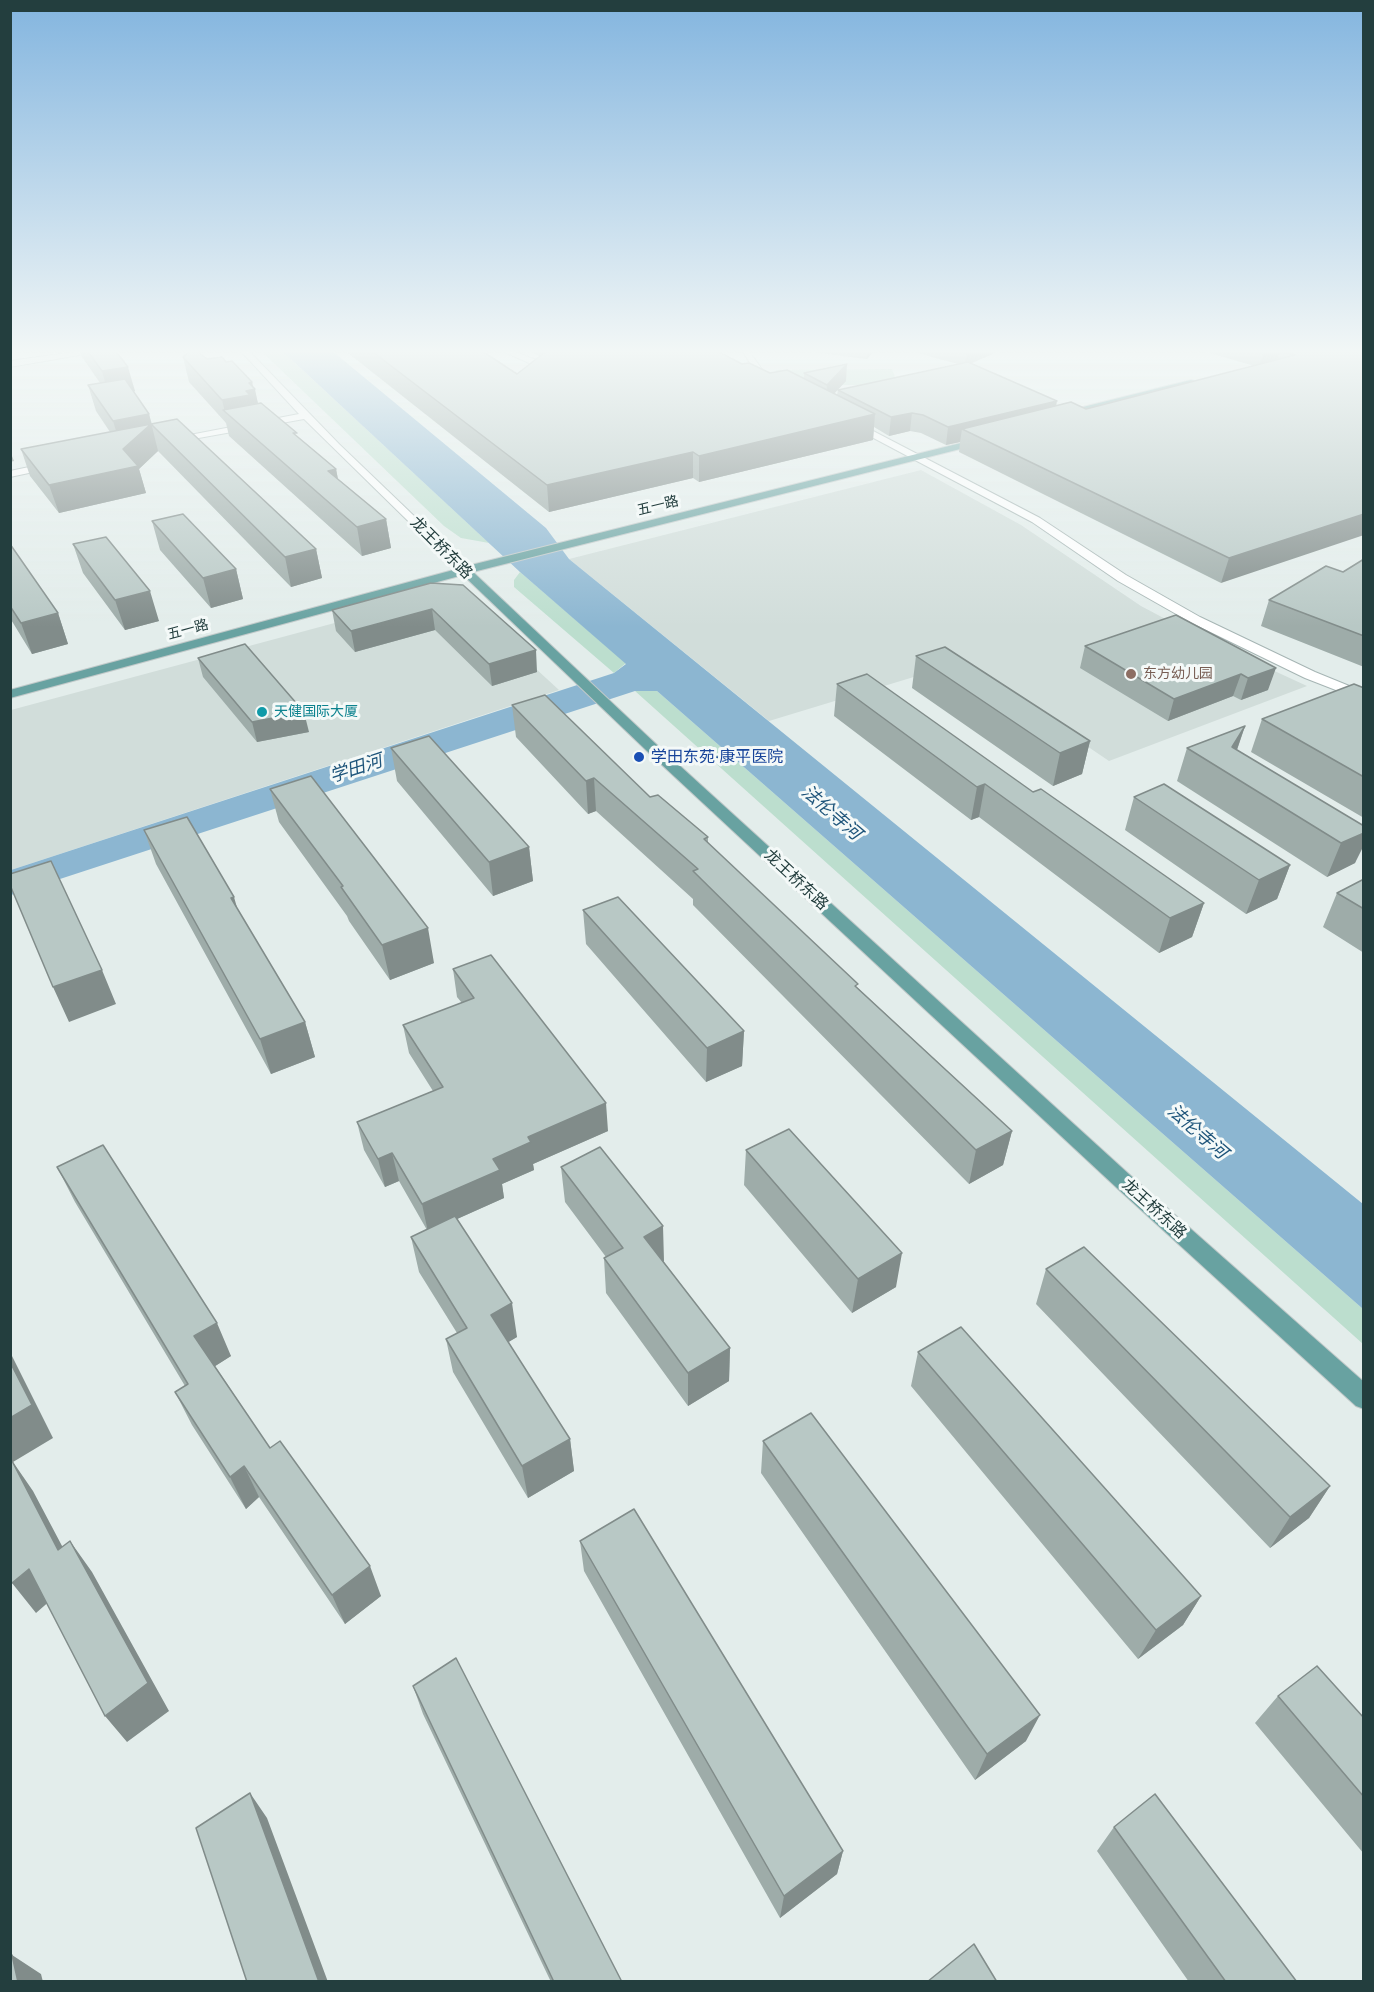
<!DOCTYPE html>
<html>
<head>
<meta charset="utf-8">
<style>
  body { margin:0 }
  #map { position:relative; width:1374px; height:1992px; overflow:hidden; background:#e3edeb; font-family:"PT Sans",sans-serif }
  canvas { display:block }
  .frame { position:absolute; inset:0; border:12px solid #233e3e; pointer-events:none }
</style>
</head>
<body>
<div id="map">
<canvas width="1374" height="1992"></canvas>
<div class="frame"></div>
</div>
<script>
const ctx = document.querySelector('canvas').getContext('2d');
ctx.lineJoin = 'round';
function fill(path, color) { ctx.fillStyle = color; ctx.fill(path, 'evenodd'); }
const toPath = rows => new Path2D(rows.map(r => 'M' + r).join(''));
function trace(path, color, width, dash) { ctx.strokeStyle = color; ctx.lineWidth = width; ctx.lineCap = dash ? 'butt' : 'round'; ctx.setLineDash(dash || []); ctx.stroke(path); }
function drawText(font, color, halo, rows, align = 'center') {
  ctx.font = font + ' "PT Sans","Noto Sans SC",sans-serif'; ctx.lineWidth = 6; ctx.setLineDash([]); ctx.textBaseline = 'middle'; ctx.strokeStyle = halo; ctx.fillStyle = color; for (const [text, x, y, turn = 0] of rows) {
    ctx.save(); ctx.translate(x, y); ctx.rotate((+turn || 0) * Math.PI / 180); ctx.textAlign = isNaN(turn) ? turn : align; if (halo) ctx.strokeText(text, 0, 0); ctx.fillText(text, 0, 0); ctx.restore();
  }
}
fill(toPath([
  [921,470,1021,525,1141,606,1190,632,1307,686,1109,761,963,662,769,721,569,559],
  [435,596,460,599,559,690,11,870,11,710]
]), '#d1ddda');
fill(toPath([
  [259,349,280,349,489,543,461,538,444,526],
  [892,369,898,385,803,385,775,370],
  [520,572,626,663,614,673,514,587,514,580],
  [635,691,657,691,1363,1309,1363,1344]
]), '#bcdece');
fill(toPath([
  [280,349,330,349,546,528,569,559,1363,1204,1363,1309,657,691,635,691,11,895,11,870,614,673,626,664,520,572]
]), '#8cb6d1');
const minor = toPath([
  [95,349,114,349,10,367,10,361,95,349],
  [239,349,247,349,339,444,461,561,461,565,453,565,304,419,171,443,169,441,174,438,299,414,239,349],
  [498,349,508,349,541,362,555,358,559,361,540,368,498,349],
  [742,350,748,350,764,372,775,378,775,382,758,376,742,350],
  [852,420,1040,518,1126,575,1200,617,1315,672,1364,692,1364,701,1305,678,1192,623,1118,581,1032,522,849,425,847,423,852,420],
  [53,462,57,463,57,467,10,477,10,471,53,462]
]);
const major = toPath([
  [1191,380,1194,381,1194,385,1060,417,1055,414,1191,380],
  [981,438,984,439,984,443,473,572,657,745,1131,1176,1364,1382,1364,1409,1356,1406,1117,1188,647,751,463,575,10,698,10,690,457,569,452,564,454,562,462,562,467,566,981,438]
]);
trace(minor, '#a6b5b4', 2);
trace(major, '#c1c9c9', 2);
fill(minor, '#fff');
fill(major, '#68a2a1');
fill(toPath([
  [76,349,114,349,135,391,133,392,149,414,152,424,316,549,322,578,291,587,158,451,139,469,146,493,59,513,30,476,21,449,110,432,96,411,88,385,100,383,82,357,79,349],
  [343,349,479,349,517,374,540,356,521,349,693,349,693,350,770,373,804,378,804,373,846,381,834,394,837,395,838,390,958,364,902,349,1004,349,971,363,1056,406,1086,409,1254,366,1197,349,1364,349,1221,583,959,452,960,442,946,445,921,433,910,431,889,436,874,427,873,440,699,482,693,478,549,512],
  [786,349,876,349,867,359],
  [183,357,207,359,252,382,258,403,336,469,338,479,386,519,391,548,362,556,229,436,226,423,189,382],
  [152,521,236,569,243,599,211,608,160,550],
  [10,544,58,613,68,644,32,654,10,618],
  [73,544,159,621,125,630,83,573],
  [1364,559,1364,667,1261,626,1269,600,1343,572],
  [431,583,537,672,492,686,435,630,355,652,336,631,332,610],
  [1176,615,1268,690,1241,700,1233,696,1168,721,1080,668,1085,646],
  [916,656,1090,741,1082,774,1053,786,912,688],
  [198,658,309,732,257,742,203,677],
  [837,684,1033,792,1204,903,1192,937,1159,953,979,817,971,820,834,716],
  [1364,688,1364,818,1251,752,1262,719],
  [512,705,708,837,708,843,858,988,1012,1131,1003,1165,969,1184,693,905,693,899,596,811,588,814,516,737],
  [1245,726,1237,750,1364,826,1355,863,1327,877,1177,781,1187,748],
  [391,748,529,847,533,881,493,896,397,781],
  [270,789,434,963,390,980,349,921,347,916,279,822],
  [1134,797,1290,865,1277,899,1246,914,1125,830],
  [144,830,238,910,305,1022,315,1057,271,1074,156,864],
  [1364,879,1364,953,1323,927,1337,893],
  [583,910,744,1031,742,1066,706,1082,586,944],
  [453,969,608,1131,533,1164,534,1170,502,1184,504,1198,457,1219,517,1337,508,1342,570,1439,574,1471,528,1498,453,1372,446,1339,457,1333,419,1272,411,1237,427,1230,399,1181,385,1187,364,1150,357,1122,433,1091,409,1053,403,1025,462,1003,457,997],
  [746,1150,896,1287,852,1313,744,1185],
  [57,1167,231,1356,215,1366,270,1448,381,1596,345,1624,259,1497,246,1509,192,1425,175,1392,185,1386,75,1202],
  [561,1167,664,1261,663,1261,730,1348,729,1381,688,1406,606,1293,604,1258,606,1257,565,1202],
  [1046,1269,1330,1486,1309,1518,1270,1548,1036,1304],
  [918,1352,1201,1596,1183,1625,1138,1659,911,1386],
  [763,1441,1026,1741,975,1780,761,1473],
  [580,1541,843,1851,837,1874,780,1918,584,1571],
  [413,1686,622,1982,551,1982,423,1714],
  [1278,1696,1364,1718,1364,1854,1255,1723],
  [1114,1827,1297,1982,1189,1982,1097,1851]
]), '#9eaca9');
fill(toPath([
  [867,349,876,349,867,359],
  [967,349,1004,349,965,366],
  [1264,349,1334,349,1295,355,1280,351,1276,363,1259,367],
  [847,364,846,381,826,402,827,385],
  [128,367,135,391,109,396,102,371],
  [252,382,253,389,255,389,260,414,225,412,222,400,246,391,249,383],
  [1057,401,1054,419,962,429,960,442,946,445,948,427],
  [912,413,910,431,889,436,891,417],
  [149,414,158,451,139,469,146,493,59,513,49,485,121,447,113,421],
  [875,414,873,440,699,482,699,456],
  [10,451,14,461,10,462],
  [693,452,693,478,549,512,547,485],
  [336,469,341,496,328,471],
  [1364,514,1364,535,1221,583,1229,558],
  [386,519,391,548,362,556,357,527],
  [316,549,322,578,291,587,285,557],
  [236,569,243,599,211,608,203,578],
  [150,591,159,621,125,630,115,600],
  [432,609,435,630,355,652,351,631],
  [58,613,68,644,32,654,21,623],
  [536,650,537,672,492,686,489,664],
  [1276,668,1268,690,1241,700,1248,678],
  [1241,674,1233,696,1168,721,1174,699],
  [304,712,309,732,257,742,252,722],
  [1245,726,1234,758,1232,747],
  [1090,741,1082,774,1053,786,1060,753],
  [594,778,596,811,588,814,586,781],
  [985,784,979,817,971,820,977,787],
  [1364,833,1364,845,1355,863,1327,877,1341,843],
  [529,847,533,881,493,896,489,862],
  [1290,865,1277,899,1246,914,1259,880],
  [234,897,244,932,231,898],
  [1204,903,1192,937,1159,953,1170,918],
  [428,928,434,963,390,980,382,945],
  [102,970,116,1004,69,1022,53,987],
  [305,1022,315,1057,271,1074,260,1039],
  [744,1031,742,1066,706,1082,707,1048],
  [606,1103,608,1131,533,1164,534,1170,502,1184,504,1198,428,1232,422,1204,493,1159,528,1137],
  [1012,1131,1003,1165,969,1184,976,1150],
  [392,1153,399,1181,385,1187,378,1159],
  [663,1226,664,1261,646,1271,644,1237],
  [902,1253,896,1287,852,1313,858,1279],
  [512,1303,517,1337,497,1349,491,1315],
  [217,1323,231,1356,209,1370,194,1336],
  [730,1348,729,1381,688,1406,688,1373],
  [10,1352,53,1438,13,1462,33,1491,80,1580,58,1550,10,1463],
  [570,1439,574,1471,528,1498,522,1466],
  [244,1466,259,1497,246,1509,230,1477],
  [1330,1486,1309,1518,1270,1548,1290,1517],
  [70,1541,92,1572,169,1711,127,1742,105,1716],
  [370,1566,381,1596,345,1624,332,1595],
  [29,1569,52,1599,36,1613,12,1583],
  [1201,1596,1183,1625,1138,1659,1156,1630],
  [1040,1715,1026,1741,975,1780,987,1754],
  [250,1793,267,1818,328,1982,319,1982],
  [843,1851,837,1874,780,1918,784,1896],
  [12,1955,41,1974,43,1982,18,1982]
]), '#818c8a');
const building = toPath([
  [86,349,114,349,128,367,102,371,86,349],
  [192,349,194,349,207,359,222,357,226,362,232,361,252,382,249,383,255,389,246,391,250,395,222,400,183,357,192,349],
  [369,349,479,349,517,374,549,349,675,349,719,352,742,364,749,363,770,373,787,370,875,414,699,456,693,452,547,485,369,349],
  [1289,349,1364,349,1364,514,1229,558,962,429,1071,402,1086,409,1295,355,1280,351,1289,349],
  [968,362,1057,401,948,427,923,415,912,413,891,417,838,390,968,362],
  [847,364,827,385,804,373,847,364],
  [125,379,149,414,113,421,88,385,125,379],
  [261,403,297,433,293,433,336,469,328,471,386,519,357,527,223,410,261,403],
  [177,419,316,549,285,557,151,424,123,449,138,466,49,485,21,449,177,419],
  [183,514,236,569,203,578,152,521,183,514],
  [106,537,150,591,115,600,73,544,106,537],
  [10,544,58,613,21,623,10,606,10,544],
  [1364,559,1364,636,1269,600,1326,566,1343,572,1364,559],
  [431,583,463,585,536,650,489,664,432,609,351,631,332,610,431,583],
  [1176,615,1276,668,1248,678,1241,674,1174,699,1085,646,1176,615],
  [245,644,304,712,252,722,198,658,245,644],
  [945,647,1090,741,1060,753,916,656,945,647],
  [867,674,1033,792,1041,789,1204,903,1170,918,985,784,977,787,837,684,867,674],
  [1354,684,1364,688,1364,777,1262,719,1354,684],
  [545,695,650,797,658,795,708,837,704,839,858,984,855,986,1012,1131,976,1150,693,871,698,869,594,778,586,781,512,705,545,695],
  [1245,726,1232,747,1364,826,1364,833,1341,843,1187,748,1245,726],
  [429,736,529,847,489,862,391,748,429,736],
  [311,776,428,928,382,945,341,887,343,886,270,789,311,776],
  [1164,784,1290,865,1259,880,1134,797,1164,784],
  [187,817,234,897,231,898,305,1022,260,1039,144,830,187,817],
  [51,861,102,970,53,987,10,885,10,874,51,861],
  [1364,879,1364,909,1337,893,1364,879],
  [618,897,744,1031,707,1048,583,910,618,897],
  [491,955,606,1103,528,1137,531,1142,493,1159,500,1170,422,1204,392,1153,378,1159,357,1122,443,1087,403,1025,474,998,453,969,491,955],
  [789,1129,902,1253,858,1279,746,1150,789,1129],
  [103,1145,217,1323,194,1336,270,1448,280,1441,370,1566,332,1595,244,1466,230,1477,175,1392,188,1384,57,1167,103,1145],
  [600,1147,663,1226,644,1237,730,1348,688,1373,604,1258,623,1248,561,1167,600,1147],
  [455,1216,512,1303,491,1315,570,1439,522,1466,446,1339,467,1328,411,1237,455,1216],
  [1084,1247,1330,1486,1290,1517,1046,1269,1084,1247],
  [961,1327,1201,1596,1156,1630,918,1352,961,1327],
  [10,1362,32,1405,10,1418,10,1362],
  [811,1413,1040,1715,987,1754,763,1441,811,1413],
  [11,1459,58,1550,70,1541,148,1683,105,1716,29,1569,12,1583,10,1580,11,1459],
  [634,1509,843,1851,784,1896,580,1541,634,1509],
  [456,1658,622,1982,554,1982,413,1686,456,1658],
  [1317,1666,1364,1718,1364,1797,1278,1696,1317,1666],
  [250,1793,319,1982,247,1982,196,1828,250,1793],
  [1155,1794,1297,1982,1226,1982,1114,1827,1155,1794],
  [974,1944,997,1982,927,1982,974,1944],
  [12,1955,18,1982,10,1982,10,1956,12,1955]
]);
fill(building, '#b8c8c5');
trace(building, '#818c8a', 1.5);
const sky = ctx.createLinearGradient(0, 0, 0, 627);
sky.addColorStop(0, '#83b5df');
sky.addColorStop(0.56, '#f2f7f6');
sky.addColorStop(1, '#f2f7f600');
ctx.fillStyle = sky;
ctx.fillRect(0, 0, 1374, 627);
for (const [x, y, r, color] of [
  [1131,674,6,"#8d6e63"],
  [262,712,6,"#0f9aa8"],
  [639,757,6,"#1a4fb4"]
]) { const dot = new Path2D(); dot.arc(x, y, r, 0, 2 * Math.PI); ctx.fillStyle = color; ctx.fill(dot); trace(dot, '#f4f9f8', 2); }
drawText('14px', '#233e3e', '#f4f9f8', [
  ["五一路",658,506,-14],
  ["五一路",188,630,-15]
]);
drawText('14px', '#785e54', '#f4f9f8', [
  ["东方幼儿园",1143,674]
], 'left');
drawText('14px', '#0d838f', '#f4f9f8', [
  ["天健国际大厦",274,712]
], 'left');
drawText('16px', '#233e3e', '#f4f9f8', [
  ["龙王桥东路",441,548,45],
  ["龙王桥东路",796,880,43],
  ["龙王桥东路",1154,1209,42]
]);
drawText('16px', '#164399', '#f4f9f8', [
  ["学田东苑·康平医院",651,757]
], 'left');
drawText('italic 18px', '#1d547a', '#f4f9f8', [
  ["学田河",356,769,-18],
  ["法伦寺河",831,813,41],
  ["法伦寺河",1197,1132,41]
]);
</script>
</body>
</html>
